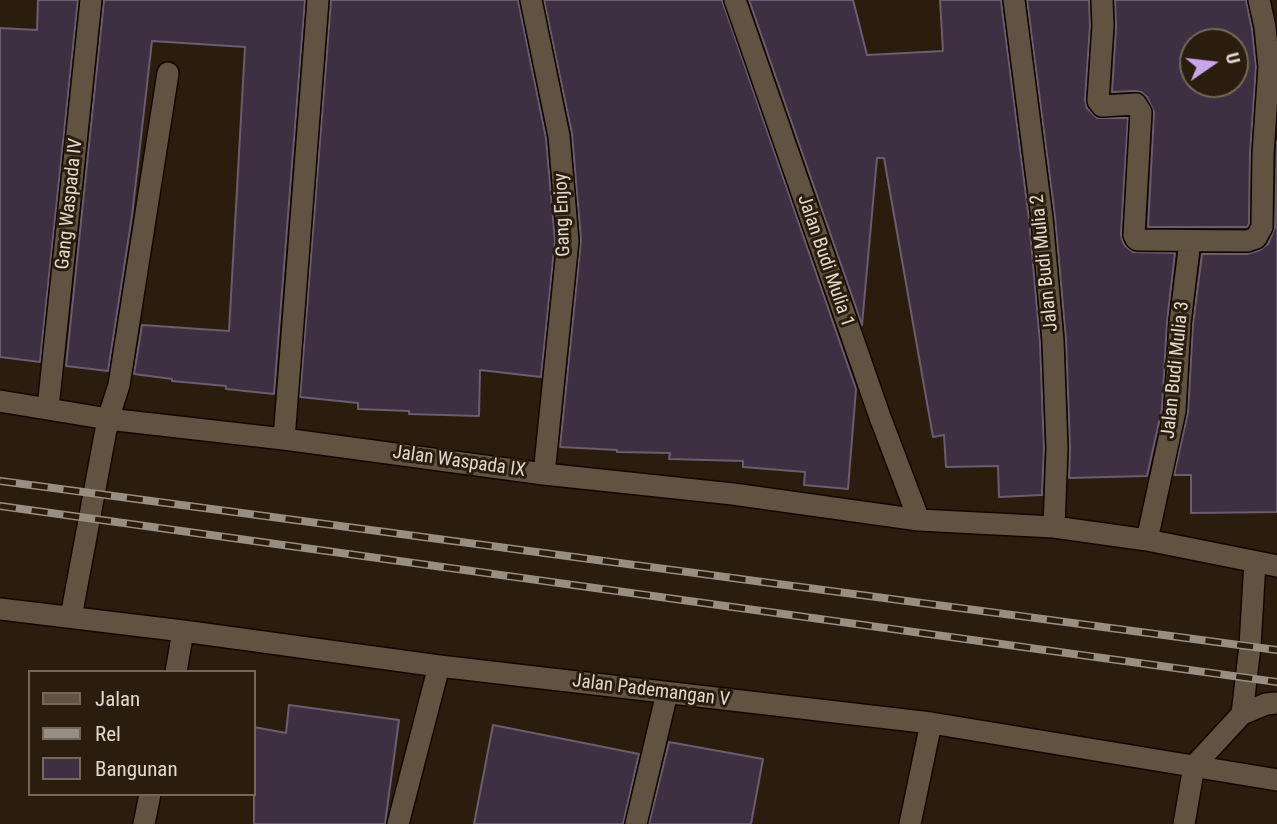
<!DOCTYPE html>
<html>
<head>
<meta charset="utf-8">
<style>
  body { margin:0 }
  #map { position:relative; width:1277px; height:824px; overflow:hidden; background:#2a1d0d; font-family:"Roboto Condensed",sans-serif }
  canvas { display:block }
  .legend { position:absolute; left:28px; top:670px; width:228px; height:126px; box-sizing:border-box; background:#2a1d0d; border:2px solid #73685a; margin:0; padding:9px 12px; list-style:none; font-size:21px; color:#e1d8ce }
  .legend li { display:flex; align-items:center; gap:14px; height:35px }
  .legend b { width:35px; border:2px solid #73685a }
  .north { position:absolute; left:1179px; top:28px; width:70px; height:70px; box-sizing:border-box; background:#2a1d0d; border:2px solid #73685a; border-radius:50%; rotate:76deg; font-size:19px; font-weight:700; line-height:28px; text-align:center; color:#e1d8ce }
  .north::after { content:''; display:block; margin:auto; width:24px; height:32px; background:#c9a5ee; clip-path:polygon(50% 0,100% 100%,50% 72%,0 100%) }
</style>
</head>
<body>
<div id="map">
<canvas width="1277" height="824"></canvas>
<ul class="legend">
<li><b style="height:9px;background:#615341"></b>Jalan</li>
<li><b style="height:9px;background:#998e82"></b>Rel</li>
<li><b style="height:19px;background:#3f2f42"></b>Bangunan</li>
</ul>
<div class="north">U</div>
</div>
<script>
const ctx = document.querySelector('canvas').getContext('2d');
ctx.lineJoin = 'round';
function fill(path, color) { ctx.fillStyle = color; ctx.fill(path, 'evenodd'); }
const toPath = rows => new Path2D(rows.map(r => 'M' + r).join(''));
function trace(path, color, width, dash) { ctx.strokeStyle = color; ctx.lineWidth = width; ctx.lineCap = dash ? 'butt' : 'round'; ctx.setLineDash(dash || []); ctx.stroke(path); }
function drawText(font, color, halo, rows, align = 'center') {
  ctx.font = font + ' "Roboto Condensed",sans-serif'; ctx.lineWidth = 6; ctx.setLineDash([]); ctx.textBaseline = 'middle'; ctx.strokeStyle = halo; ctx.fillStyle = color; for (const [text, x, y, turn = 0] of rows) {
    ctx.save(); ctx.translate(x, y); ctx.rotate((+turn || 0) * Math.PI / 180); ctx.textAlign = isNaN(turn) ? turn : align; if (halo) ctx.strokeText(text, 0, 0); ctx.fillText(text, 0, 0); ctx.restore();
  }
}
const building = toPath([
  [38,0,78,0,40,362,0,357,0,28,37,30,38,0],
  [104,0,305,0,274,394,226,389,226,386,172,381,172,379,134,374,142,325,229,331,245,47,152,41,132,216,108,371,66,366,104,0],
  [331,0,518,0,546,138,555,241,541,377,480,370,479,416,409,414,409,411,358,409,358,403,300,397,331,0],
  [544,0,722,0,856,389,848,489,804,485,805,472,743,467,743,461,669,459,670,453,617,452,617,450,560,447,581,240,572,134,544,0],
  [749,0,853,0,867,55,943,51,940,0,1001,0,1029,219,1040,342,1044,448,1042,495,999,497,998,466,946,467,944,435,933,437,884,158,877,158,862,325,749,0],
  [1027,0,1089,0,1090,26,1085,100,1087,108,1097,118,1128,118,1121,234,1122,240,1125,246,1133,252,1175,253,1167,322,1162,409,1147,476,1069,478,1070,448,1066,340,1055,217,1027,0],
  [1115,0,1246,0,1252,29,1256,67,1250,154,1249,224,1247,227,1148,227,1154,112,1147,97,1141,92,1135,91,1112,92,1116,27,1115,0],
  [1193,42,1235,42,1235,84,1193,84,1193,42],
  [1277,142,1277,512,1191,513,1191,475,1174,475,1188,412,1193,324,1202,254,1247,254,1260,250,1268,244,1275,227,1277,142],
  [289,705,399,720,385,824,254,824,254,727,286,733,289,705],
  [493,725,639,754,623,824,474,824,493,725],
  [669,742,763,759,751,824,649,824,669,742]
]);
fill(building, '#3f2f42');
trace(building, '#6b5c6e', 2);
const lane = toPath([
  [108,419,119,385,168,73]
]);
const street = toPath([
  [531,0,559,136,568,241,544,474],
  [735,0,880,417,919,520],
  [1014,0,1042,218,1053,341,1057,448,1054,527],
  [1102,0,1103,26,1098,101,1102,106,1136,104,1141,112,1134,235,1136,239,1138,240,1247,241,1256,238,1262,227,1263,154,1269,67,1265,27,1259,0],
  [0,401,108,419,284,439,544,474,733,494,919,520,1054,527,1147,540,1277,566],
  [48,408,91,0],
  [284,439,318,0],
  [1147,540,1175,411,1180,323,1190,241],
  [0,609,183,631,439,666,931,723,1277,780],
  [71,617,108,419],
  [176,672,183,631],
  [1242,714,1250,646,1255,562],
  [1194,766,1242,714,1266,704,1277,703],
  [144,824,150,794],
  [398,824,439,666],
  [636,824,667,693],
  [910,824,931,723],
  [1184,824,1194,766]
]);
trace(lane, '#120700', 24);
trace(street, '#120700', 24);
trace(lane, '#615341', 21);
trace(street, '#615341', 21);
const rail = toPath([
  [0,481,1277,650],
  [0,506,1277,682]
]);
trace(rail, '#998e82', 8);
trace(rail, '#2a1d0d', 5, [16]);
drawText('19px', '#e1d8ce', '#2a1d0d', [
  ["Gang Waspada IV",70,204,-84],
  ["Gang Enjoy",563,215,-92],
  ["Jalan Budi Mulia 1",825,261,71],
  ["Jalan Budi Mulia 2",1045,263,-96],
  ["Jalan Budi Mulia 3",1176,370,-84],
  ["Jalan Waspada IX",459,462,8],
  ["Jalan Pademangan V",651,691,7]
]);
</script>
</body>
</html>
